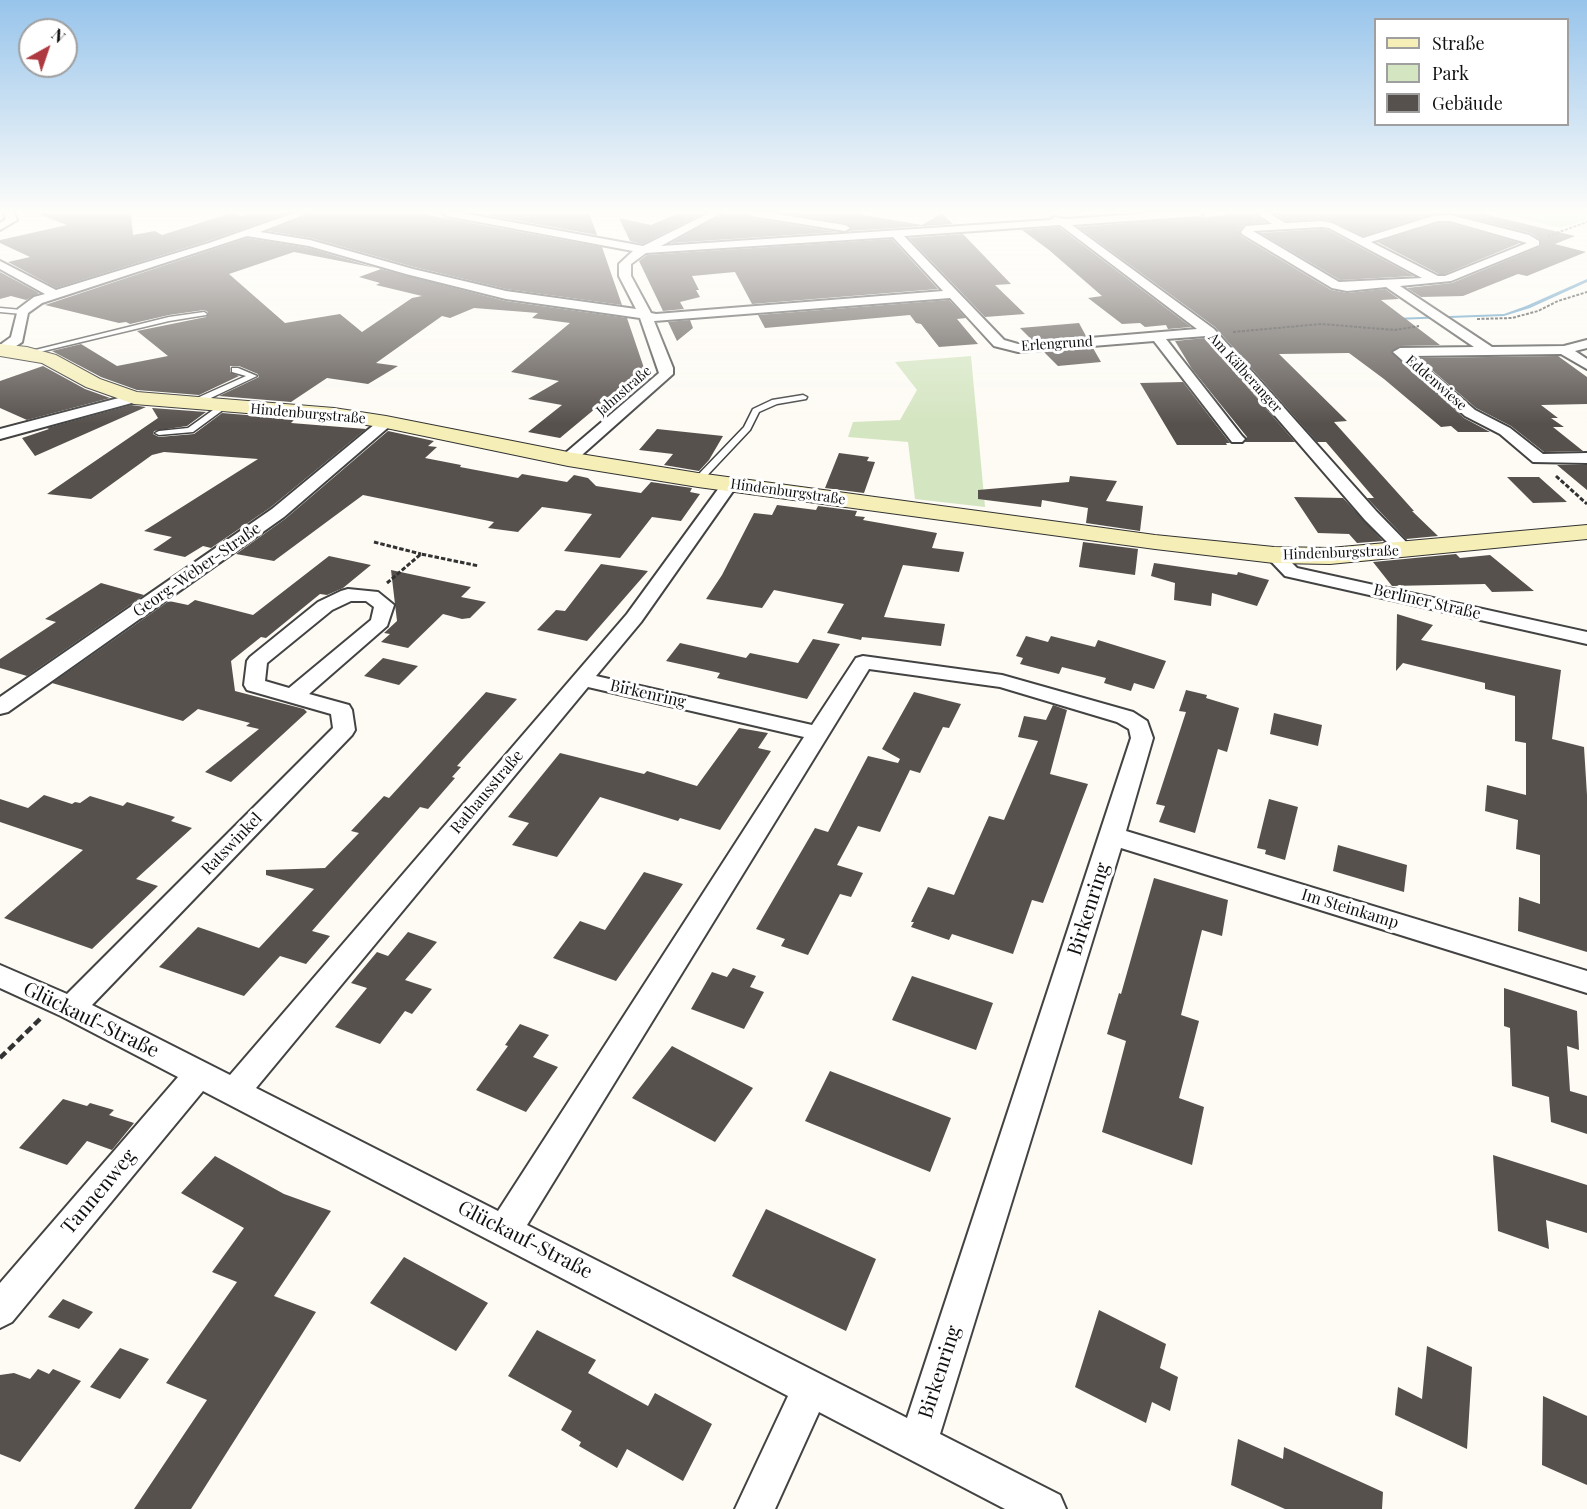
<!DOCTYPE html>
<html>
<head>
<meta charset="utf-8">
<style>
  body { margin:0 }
  #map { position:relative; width:1587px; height:1509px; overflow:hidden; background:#fdfbf4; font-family:"Playfair Display",serif }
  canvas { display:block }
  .legend { position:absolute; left:1374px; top:18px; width:195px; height:108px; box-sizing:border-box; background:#fff; border:2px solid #9f9f9f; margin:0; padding:8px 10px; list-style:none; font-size:18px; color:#101010 }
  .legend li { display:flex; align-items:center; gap:12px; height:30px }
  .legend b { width:30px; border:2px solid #9f9f9f }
  .north { position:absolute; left:18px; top:18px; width:60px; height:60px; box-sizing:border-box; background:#fff; border:2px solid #9f9f9f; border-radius:50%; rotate:40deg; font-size:16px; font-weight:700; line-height:24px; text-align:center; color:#101010 }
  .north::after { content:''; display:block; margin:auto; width:21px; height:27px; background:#ae3940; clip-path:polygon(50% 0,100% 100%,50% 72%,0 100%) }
</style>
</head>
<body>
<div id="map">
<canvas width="1587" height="1509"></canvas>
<ul class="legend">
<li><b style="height:8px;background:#f5eeb7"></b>Straße</li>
<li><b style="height:16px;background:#d4e5c1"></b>Park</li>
<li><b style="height:16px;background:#57514d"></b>Gebäude</li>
</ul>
<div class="north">N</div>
</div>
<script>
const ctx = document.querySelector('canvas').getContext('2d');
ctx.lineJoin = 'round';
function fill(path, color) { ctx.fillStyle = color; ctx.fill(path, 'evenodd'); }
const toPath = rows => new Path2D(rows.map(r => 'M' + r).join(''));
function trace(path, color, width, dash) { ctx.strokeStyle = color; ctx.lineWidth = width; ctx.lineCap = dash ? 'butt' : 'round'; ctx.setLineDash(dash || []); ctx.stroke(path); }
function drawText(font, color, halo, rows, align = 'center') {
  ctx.font = font + ' "Playfair Display",serif'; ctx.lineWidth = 6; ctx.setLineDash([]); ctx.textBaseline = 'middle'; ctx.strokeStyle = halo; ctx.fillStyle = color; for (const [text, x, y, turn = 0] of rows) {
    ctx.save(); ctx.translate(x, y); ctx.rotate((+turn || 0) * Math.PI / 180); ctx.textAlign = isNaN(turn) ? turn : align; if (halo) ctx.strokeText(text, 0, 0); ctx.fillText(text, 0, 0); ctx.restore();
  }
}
fill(toPath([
  [1500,213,1581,213,1587,215,1587,220,1560,228],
  [971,356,985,507,915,499,908,442,848,437,853,422,900,420,917,390,895,362]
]), '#d4e5c1');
fill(toPath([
  [1587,279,1587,282,1530,308,1504,316,1394,320,1392,319,1394,318,1504,314,1526,306,1587,279]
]), '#4f92bc');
fill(toPath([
  [41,213,131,213,133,235,155,231,162,235,231,213,242,216,251,213,288,213,208,241,56,288,8,262,30,257,0,243,0,240,67,225,41,215],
  [310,213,417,213,602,247,622,305,506,289,414,267,311,238,268,231],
  [494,213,589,213,597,235,487,215],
  [679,213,704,213,643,244,630,241,619,218,651,225],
  [723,213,745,213,752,218,837,232,671,243],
  [783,213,852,213,922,225,942,213,953,224,849,231,852,227,845,223],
  [1224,213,1255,213,1266,222,1244,225,1239,231,1241,236,1331,290,1347,293,1385,289,1399,299,1381,300,1440,345,1400,346,1391,352,1464,418,1490,432,1458,432,1451,426,1441,427,1384,379,1349,353,1279,354,1347,421,1334,422,1414,511,1412,511,1438,536,1406,539,1367,498,1374,498,1326,442,1317,442,1215,327,1078,227,1228,215],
  [1273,213,1450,213,1432,214,1363,236,1332,221,1322,219,1286,221],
  [1450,213,1480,213,1575,236,1555,244,1586,252,1527,276,1518,274,1463,296,1421,297,1407,288,1452,283,1541,246,1540,239,1530,233],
  [1438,223,1450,223,1520,243,1445,274,1439,274,1377,242],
  [1059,227,1191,327,1168,329,1166,325,1145,327,1140,323,1122,324,1088,298,1102,296,1049,250,1022,230],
  [1322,229,1328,230,1414,276,1340,280,1260,233],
  [963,234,1011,284,995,285,1025,314,985,317,909,238],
  [247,238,309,248,376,268,294,252,229,274,285,323,340,314,362,332,412,298,422,296,376,285,380,283,359,277,381,269,505,301,627,318,644,368,560,438,528,432,562,405,528,399,559,381,511,372,570,323,532,318,538,313,474,308,450,318,442,316,376,363,398,366,368,384,327,378,291,402,219,396,259,377,258,374,239,366,230,366,230,372,239,376,199,395,137,390,101,377,52,351,81,344,117,366,168,356,137,331,206,317,208,312,204,310,169,315,130,324,126,322,119,323,45,305],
  [892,239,938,289,752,304,735,272,692,276,699,290,696,290,700,297,680,302,684,309,663,311,639,261,647,255],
  [0,272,39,293,26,300,11,296,0,299],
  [949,300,966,318,957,319,978,344,939,347,921,324,916,323,910,315,765,328,758,315],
  [690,320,693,328,677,341,668,322],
  [1079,323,1086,336,1033,341,1020,328],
  [1205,338,1295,442,1245,442,1247,437,1192,369,1175,341],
  [1093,348,1101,362,1058,366,1044,352],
  [1558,356,1587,377,1587,404,1541,405,1558,418,1551,418,1564,427,1553,427,1583,451,1544,452,1511,426,1476,408,1418,358],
  [43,366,85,389,110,398,27,420,0,408,0,381],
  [1183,382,1230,443,1226,443,1227,445,1177,445,1140,383],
  [131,405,146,407,35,456,22,438,49,429,47,428],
  [152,408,206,412,187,426,154,431,153,434,159,437,194,434,222,413,295,419,291,423,366,429,271,507,211,548,203,546,185,557,153,550,172,537,144,531,258,459,164,452,152,455,91,499,47,494,158,418],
  [657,429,723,436,709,460,699,471,664,465,673,454,639,450],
  [388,431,434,441,428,446,437,447,425,458,461,465,460,467,518,478,522,474,567,482,574,475,588,478,596,486,641,493,651,482,692,488,690,492,700,494,681,521,652,517,620,558,564,551,592,514,542,507,518,532,488,528,494,522,363,495,274,561,236,554,285,519],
  [839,453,869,457,867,461,875,462,864,493,825,488],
  [1557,465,1587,465,1587,490],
  [1070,476,1117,481,1106,501,1143,506,1140,531,1086,523,1088,508,1042,500,1041,507,978,499,978,490,1069,482],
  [1507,477,1539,477,1567,502,1533,503],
  [1294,497,1343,498,1383,541,1357,543,1349,534,1318,533],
  [777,505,816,510,818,506,857,511,855,516,865,517,863,520,937,533,932,548,964,552,959,572,903,565,884,617,945,624,941,646,862,637,861,640,827,633,844,604,774,590,762,608,706,599,722,575,754,513,772,515],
  [1083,542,1138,549,1135,575,1079,567],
  [1456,554,1460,558,1490,555,1534,591,1492,592,1485,584,1392,586,1373,562],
  [329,556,371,565,343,588,327,595,320,594,266,638,261,637,231,661,235,691,304,709,307,712,231,782,205,772,259,729,246,726,250,723,198,709,183,721,52,683,169,601,188,605,195,600,253,615],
  [1154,563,1237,575,1238,572,1269,580,1257,606,1212,593,1211,606,1174,600,1175,583,1151,576],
  [601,564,648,571,587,641,537,630,556,610,565,611],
  [391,570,471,587,461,597,486,602,470,618,462,619,443,614,408,648,381,642,390,634,384,633,397,621],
  [101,583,144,595,27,676,0,668,0,659,56,622,45,619],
  [1397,614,1433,625,1421,640,1561,670,1552,739,1584,747,1587,795,1587,952,1518,931,1519,897,1540,904,1540,855,1516,849,1518,820,1485,811,1487,785,1526,795,1526,743,1515,741,1515,696,1485,689,1485,683,1403,663,1396,671],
  [1026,636,1048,642,1051,636,1095,647,1098,640,1166,661,1154,689,1134,683,1131,691,1104,683,1106,678,1062,667,1059,674,1020,664,1023,658,1016,656],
  [813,639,840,644,807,699,717,678,720,673,666,661,680,643,746,658,750,653,798,663],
  [383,658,418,666,399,685,364,676],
  [1186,690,1207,695,1206,698,1239,708,1227,752,1218,749,1195,833,1159,822,1165,806,1156,804,1186,712,1179,711],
  [486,692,517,699,457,766,461,767,452,777,455,778,428,809,420,807,312,931,330,936,306,964,280,956,244,996,159,967,198,927,259,948,314,889,266,875,266,870,325,868,359,833,351,831,384,796,389,798],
  [914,692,961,704,949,728,943,727,920,773,910,770,880,832,858,826,837,865,863,873,851,897,840,894,808,955,781,946,785,939,756,929,815,828,828,832,868,756,898,763,900,759,882,749],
  [1053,705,1067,710,1050,774,1088,784,1043,903,1032,900,1013,954,952,934,949,940,911,927,914,922,911,922,928,887,954,895,989,816,1004,820,1038,741,1018,737,1024,716,1046,720],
  [1274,713,1322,725,1318,746,1270,734],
  [739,728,768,733,758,748,771,751,720,830,680,818,678,821,600,797,557,857,512,845,529,823,508,817,560,753,644,774,647,771,697,786],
  [44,795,72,804,75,802,80,803,90,796,123,806,127,802,175,817,171,821,192,828,136,879,158,886,92,949,4,918,83,850,0,822,0,799,28,808],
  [1269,799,1298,807,1285,860,1265,854,1266,850,1257,848],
  [1338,845,1407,865,1404,892,1333,871],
  [644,872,683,884,616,981,553,958,580,921,605,930],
  [1154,878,1228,900,1222,936,1202,930,1181,1015,1199,1021,1179,1098,1204,1107,1192,1165,1102,1132,1126,1041,1107,1034,1119,993,1121,994],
  [408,932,437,942,405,980,432,989,412,1014,405,1011,380,1044,335,1027,367,988,351,983,377,952,388,956],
  [733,968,756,976,750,987,764,992,744,1029,691,1009,712,972,727,977],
  [912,976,993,1003,976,1050,892,1020],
  [1504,988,1577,1011,1579,1050,1567,1046,1570,1091,1587,1096,1587,1134,1551,1122,1549,1097,1512,1086,1510,1028,1504,1026],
  [520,1024,549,1035,533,1057,558,1067,526,1112,476,1090,508,1046,505,1045],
  [672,1046,753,1088,715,1142,632,1098],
  [830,1071,951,1118,930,1172,805,1121],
  [63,1099,87,1106,90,1103,114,1110,109,1115,134,1123,112,1150,87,1141,67,1165,19,1148],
  [1493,1155,1587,1185,1587,1233,1546,1220,1549,1249,1498,1231],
  [215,1156,284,1194,331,1211,274,1296,316,1312,191,1509,134,1509,207,1400,166,1383,237,1282,212,1272,244,1228,181,1193],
  [766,1209,876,1259,846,1331,732,1276],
  [404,1257,488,1303,456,1351,370,1303],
  [63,1299,93,1312,79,1329,48,1317],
  [1099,1310,1166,1344,1160,1368,1178,1377,1170,1411,1152,1402,1146,1423,1075,1387],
  [537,1330,596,1360,588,1373,648,1406,655,1393,712,1424,683,1481,627,1449,617,1468,579,1446,581,1442,561,1430,572,1411,508,1376],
  [1427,1346,1472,1367,1467,1449,1395,1415,1398,1387,1422,1399],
  [120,1348,149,1359,120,1399,90,1387],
  [38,1369,49,1374,53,1369,81,1381,20,1462,0,1454,0,1375,14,1373,30,1379],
  [1543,1396,1587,1416,1587,1485,1542,1465],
  [1238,1439,1283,1459,1284,1447,1383,1492,1382,1509,1285,1509,1231,1485]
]), '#57514d');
const lane = toPath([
  [0,308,22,310,25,312,22,314,0,312,0,308],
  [204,312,207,314,206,315,169,321,27,355,23,353,169,317,204,312],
  [232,368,238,368,257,376,194,406,188,406,188,402,246,376,232,372,232,368],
  [803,395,807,397,806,399,777,404,759,412,750,430,701,482,695,482,695,478,744,427,753,409,772,400,803,395],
  [220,405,227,407,193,432,159,435,155,433,159,431,188,428,220,405]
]);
const street = toPath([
  [4,213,14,213,17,220,0,230,0,223,6,219,4,213],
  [294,213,308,213,260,232,310,240,413,269,506,291,636,309,619,276,619,264,633,251,447,216,442,213,462,213,643,246,709,213,721,213,661,246,1050,220,1055,217,1065,219,1156,213,1204,213,1199,216,1072,225,1214,329,1377,512,1414,550,1411,554,1405,555,1399,554,1365,520,1206,336,1166,339,1242,436,1245,439,1242,442,1232,442,1154,341,1018,352,994,346,950,298,654,321,673,368,673,374,574,462,568,464,562,462,560,459,562,456,659,373,640,318,506,299,406,274,309,246,247,236,42,303,28,313,22,342,6,353,0,354,0,345,11,337,18,309,34,297,45,294,0,269,0,261,56,290,209,243,294,213],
  [1060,225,1197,329,1018,344,1004,340,904,236,1060,225],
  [893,237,943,291,656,314,651,313,631,276,631,264,646,253,893,237],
  [747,213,770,213,845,225,850,228,845,231,752,216,747,213],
  [1257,213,1269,213,1285,223,1322,221,1332,223,1363,238,1433,216,1450,215,1529,235,1539,241,1539,245,1451,281,1400,286,1492,347,1564,346,1587,340,1587,348,1575,351,1587,359,1587,369,1561,354,1412,356,1475,410,1510,428,1543,454,1587,453,1587,463,1533,462,1500,434,1465,416,1393,352,1400,348,1474,347,1386,287,1347,291,1332,288,1242,234,1241,232,1246,226,1272,224,1257,213],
  [1438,221,1450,221,1527,243,1445,276,1438,276,1371,242,1438,221],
  [1322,227,1329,228,1422,278,1339,282,1253,231,1322,227],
  [134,394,139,395,141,398,139,401,0,439,0,429,134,394],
  [386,418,393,422,391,425,284,517,8,712,0,714,0,697,272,509,381,419,386,418],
  [730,479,738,484,641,622,596,676,812,725,856,658,863,656,1002,675,1133,712,1147,721,1153,738,1126,831,1587,971,1587,993,1121,848,940,1434,1060,1495,1066,1509,1005,1509,819,1412,775,1509,735,1509,788,1396,203,1091,12,1322,0,1328,0,1283,178,1077,61,1016,0,988,0,965,67,994,333,728,331,714,247,690,244,685,247,661,250,657,318,602,341,591,348,589,378,592,394,605,387,626,309,694,349,705,352,710,355,730,352,735,92,1005,230,1075,627,614,724,481,730,479],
  [351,601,366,601,374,607,371,620,289,688,265,681,267,663,332,610,351,601],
  [869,669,1000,687,1117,722,1129,729,1131,738,907,1418,527,1225,869,669],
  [588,687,804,737,498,1211,256,1088,588,687],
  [1274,550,1280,551,1297,568,1587,632,1587,644,1285,576,1265,555,1268,551,1274,550]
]);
const secondary = toPath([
  [0,344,27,347,56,355,100,379,137,392,334,408,386,416,568,452,698,473,1155,535,1274,547,1330,548,1587,525,1587,539,1330,564,1274,563,1155,549,698,487,568,466,386,428,334,420,134,404,86,387,42,363,0,356,0,344]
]);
trace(lane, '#434343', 3);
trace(street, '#434343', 4);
trace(secondary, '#323232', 2);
trace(toPath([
  [1548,236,1587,222],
  [1477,319,1512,318,1538,311,1558,301,1587,292],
  [1233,332,1321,324,1395,330,1419,326]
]), '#323232', 2, [3, 1.5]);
trace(toPath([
  [1556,476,1587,504],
  [374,542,421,554],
  [387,583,421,554,479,566]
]), '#323232', 3, [4.5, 2]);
trace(toPath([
  [0,1058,40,1019]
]), '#323232', 4.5, [8, 4]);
fill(lane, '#fff');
fill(street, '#fff');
fill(secondary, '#f5eeb7');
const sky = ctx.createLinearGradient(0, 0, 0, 424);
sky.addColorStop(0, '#97c4eb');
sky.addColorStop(0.5, '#fefdfa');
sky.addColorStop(1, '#fefdfa00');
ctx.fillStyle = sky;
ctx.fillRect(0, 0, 1587, 424);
drawText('14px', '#101010', '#fff', [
  ["Erlengrund",1057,344,-4],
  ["Am Kälberanger",1245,373,48],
  ["Eddenwiese",1436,383,41],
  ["Jahnstraße",624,391,-41],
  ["Hindenburgstraße",308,414,5],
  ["Hindenburgstraße",788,492,8],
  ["Hindenburgstraße",1341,553,-2]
]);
drawText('16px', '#101010', '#fff', [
  ["Georg-Weber-Straße",197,570,-35],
  ["Berliner Straße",1427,602,13],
  ["Birkenring",648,694,13],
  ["Rathausstraße",487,792,-50],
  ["Ratswinkel",232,844,-46],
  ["Im Steinkamp",1350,909,17]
]);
drawText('20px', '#101010', '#fff', [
  ["Birkenring",1089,909,-72],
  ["Glückauf-Straße",91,1020,26],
  ["Tannenweg",99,1192,-50],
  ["Glückauf-Straße",525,1240,27],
  ["Birkenring",940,1372,-72]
]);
</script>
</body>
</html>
